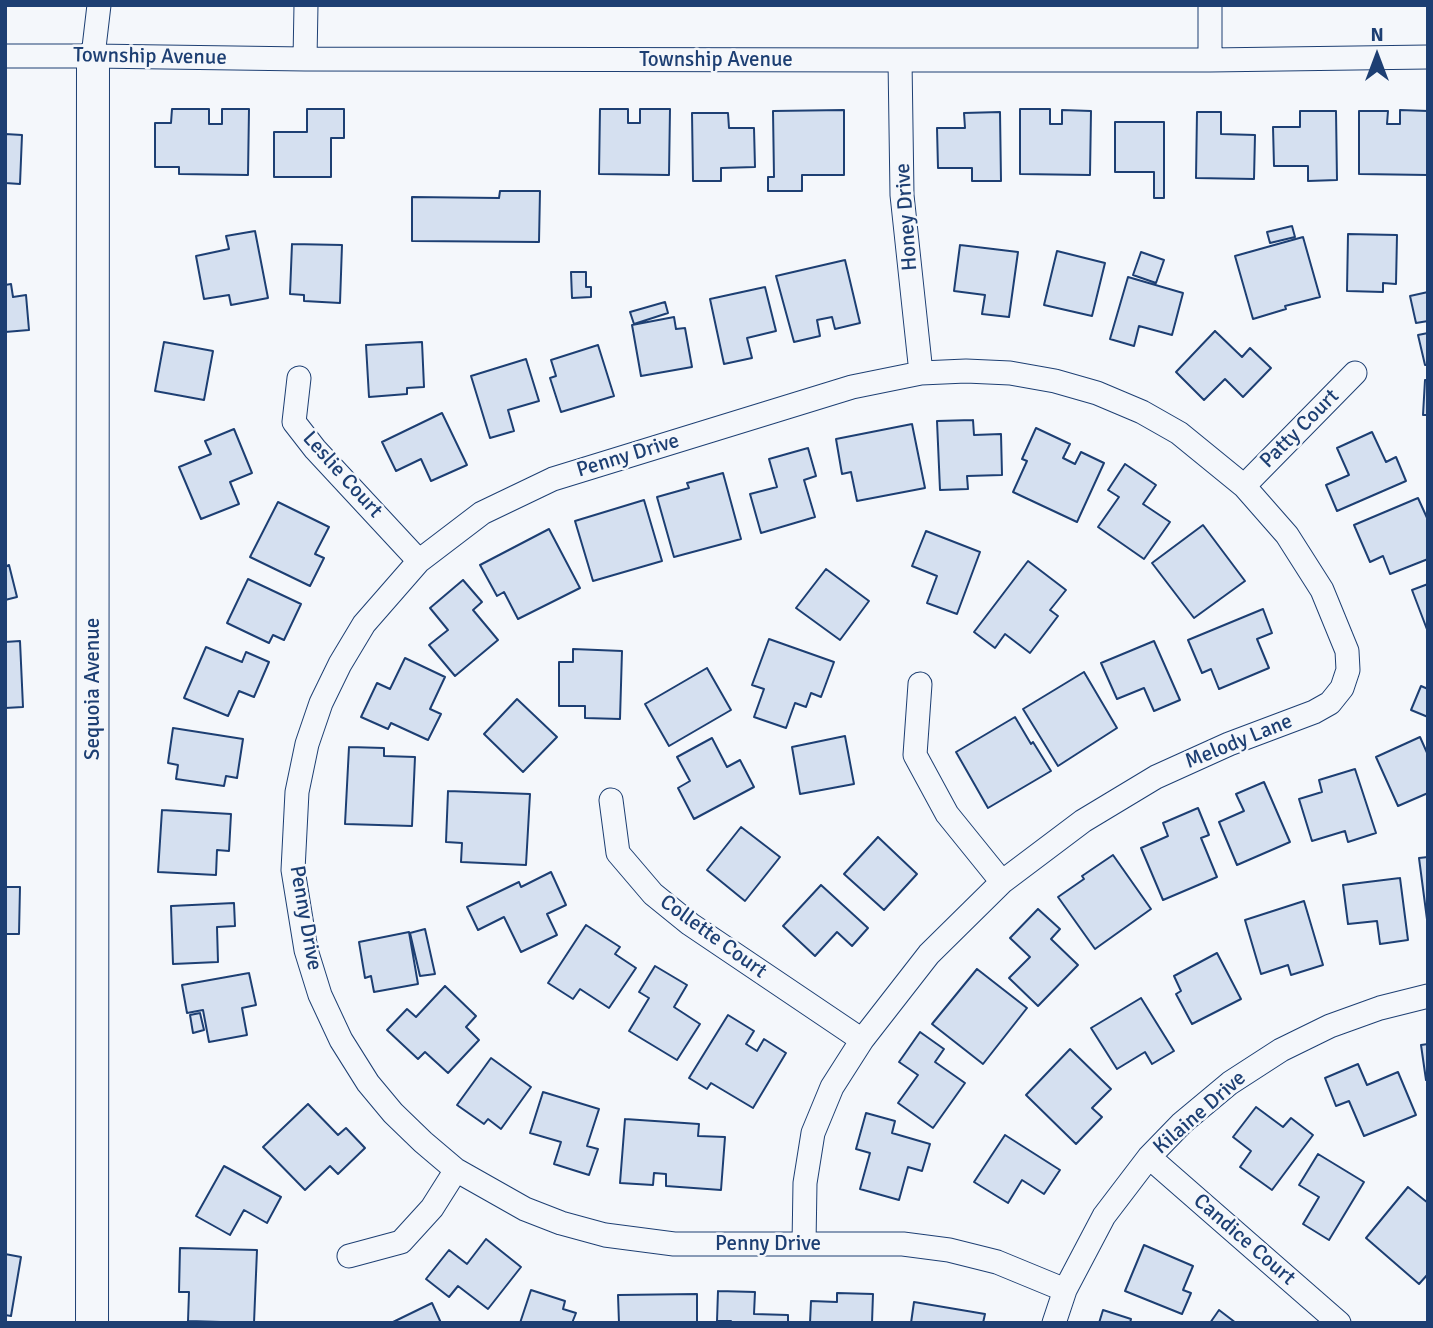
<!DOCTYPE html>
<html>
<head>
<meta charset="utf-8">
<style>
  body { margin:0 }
  #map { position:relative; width:1433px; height:1328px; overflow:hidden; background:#f4f7fb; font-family:Signika,sans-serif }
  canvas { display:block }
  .frame { position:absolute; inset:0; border:7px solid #1d3f73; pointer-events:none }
  .north { position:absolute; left:1342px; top:21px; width:70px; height:70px; -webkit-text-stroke:5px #f4f7fb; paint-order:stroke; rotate:0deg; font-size:19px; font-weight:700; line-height:28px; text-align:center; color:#1d3f73 }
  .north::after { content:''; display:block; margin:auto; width:24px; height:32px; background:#1d3f73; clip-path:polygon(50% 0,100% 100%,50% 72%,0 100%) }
</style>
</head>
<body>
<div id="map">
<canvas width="1433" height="1328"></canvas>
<div class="frame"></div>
<div class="north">N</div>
</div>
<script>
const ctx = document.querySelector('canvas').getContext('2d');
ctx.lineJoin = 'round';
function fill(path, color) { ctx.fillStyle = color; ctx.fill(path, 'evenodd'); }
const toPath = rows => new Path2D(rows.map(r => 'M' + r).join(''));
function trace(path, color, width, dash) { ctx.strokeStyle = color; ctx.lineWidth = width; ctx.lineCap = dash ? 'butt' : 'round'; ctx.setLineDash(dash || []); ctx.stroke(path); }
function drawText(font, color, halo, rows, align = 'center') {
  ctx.font = font + ' Signika,sans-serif'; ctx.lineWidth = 5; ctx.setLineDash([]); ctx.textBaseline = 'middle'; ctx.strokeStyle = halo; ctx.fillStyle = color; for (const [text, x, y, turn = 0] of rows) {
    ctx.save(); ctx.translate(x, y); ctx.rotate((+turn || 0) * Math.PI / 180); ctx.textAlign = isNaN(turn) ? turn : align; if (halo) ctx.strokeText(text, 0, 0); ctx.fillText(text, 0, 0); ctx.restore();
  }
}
const building = toPath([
  [172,109,209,109,209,124,222,124,222,109,249,109,248,175,179,174,179,167,155,167,155,123,171,123,172,109],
  [307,109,344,109,344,138,331,138,331,177,274,177,274,132,307,132,307,109],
  [600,109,628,109,628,123,640,123,640,109,670,109,669,175,599,174,600,109],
  [1020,109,1050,109,1050,124,1062,124,1062,110,1091,111,1090,175,1020,174,1020,109],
  [844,110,844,175,802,175,802,191,768,191,768,177,774,177,773,111,844,110],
  [1400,110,1428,111,1428,175,1359,174,1359,111,1388,111,1387,124,1400,124,1400,110],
  [1300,111,1336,111,1337,180,1308,181,1308,166,1274,166,1273,127,1300,127,1300,111],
  [1000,112,1001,181,972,181,972,168,938,168,937,128,965,128,964,113,1000,112],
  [1197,112,1221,112,1221,134,1255,135,1254,179,1196,178,1197,112],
  [692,113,728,113,729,128,754,128,755,167,721,168,721,181,693,181,692,113],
  [1115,122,1164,122,1164,198,1154,198,1154,172,1115,172,1115,122],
  [5,134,22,135,20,184,5,183,5,134],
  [500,191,540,191,539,242,412,241,412,197,499,198,500,191],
  [1292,226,1295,237,1270,243,1267,232,1292,226],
  [255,231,268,298,231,305,229,295,204,299,196,256,229,249,226,236,255,231],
  [1348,234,1397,235,1396,284,1383,283,1383,292,1347,291,1348,234],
  [1303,237,1320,297,1285,306,1286,309,1253,319,1235,256,1303,237],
  [292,244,342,245,340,303,304,301,304,295,290,294,292,244],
  [960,245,1018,252,1009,317,982,314,985,295,954,291,960,245],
  [1057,251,1105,263,1092,316,1044,305,1057,251],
  [1141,252,1164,260,1156,283,1133,275,1141,252],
  [845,260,860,323,835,329,832,317,817,320,820,336,794,342,776,276,845,260],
  [571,272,586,272,586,287,591,287,591,297,572,298,571,272],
  [1128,277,1183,293,1172,335,1139,326,1134,346,1110,339,1128,277],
  [11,284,13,297,26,295,29,330,5,332,5,285,11,284],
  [765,287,776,331,747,338,752,358,724,364,710,299,765,287],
  [1428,292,1428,321,1416,323,1410,296,1428,292],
  [665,302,668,313,634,324,630,312,665,302],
  [674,317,676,329,685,328,692,367,641,376,632,325,674,317],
  [1215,331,1242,357,1250,348,1271,368,1243,397,1225,379,1204,400,1176,372,1215,331],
  [1428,333,1428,365,1425,365,1418,335,1428,333],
  [164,342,213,351,204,400,155,391,164,342],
  [422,342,424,387,407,388,407,394,369,397,366,345,422,342],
  [598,345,614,396,561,412,550,378,556,376,551,360,598,345],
  [526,359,539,401,508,410,514,431,490,438,471,376,526,359],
  [1425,380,1428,380,1428,415,1423,415,1425,380],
  [442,413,467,465,431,481,421,459,396,471,382,442,442,413],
  [973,420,974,435,1001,434,1002,475,967,476,968,489,940,490,937,421,973,420],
  [912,424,925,488,857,501,851,472,842,474,836,439,912,424],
  [1036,428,1070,444,1063,458,1075,464,1081,452,1104,463,1077,522,1013,492,1027,461,1022,459,1036,428],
  [234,429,252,473,230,482,239,504,201,519,179,467,211,454,205,441,234,429],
  [1372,432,1386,462,1396,457,1406,481,1337,511,1326,485,1349,475,1337,448,1372,432],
  [808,448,816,476,804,480,815,517,761,533,750,494,777,487,769,459,808,448],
  [1125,464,1156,485,1143,504,1170,522,1144,559,1098,527,1119,497,1108,490,1125,464],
  [723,473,741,539,674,557,657,497,689,488,687,483,723,473],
  [1418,498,1428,520,1428,559,1390,574,1383,556,1370,562,1354,525,1418,498],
  [644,500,662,561,593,581,575,521,644,500],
  [278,502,329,527,315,554,324,558,310,586,250,557,278,502],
  [1203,525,1245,581,1194,618,1152,563,1203,525],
  [549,529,580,588,518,619,504,592,497,596,480,565,549,529],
  [926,531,980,552,957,614,927,603,937,576,912,566,926,531],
  [1028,561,1066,590,1050,610,1058,616,1030,653,1005,634,995,648,974,632,1028,561],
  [9,565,17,597,5,600,5,567,9,565],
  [826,569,869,601,840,640,796,608,826,569],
  [248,579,301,604,284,640,273,635,269,643,227,623,248,579],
  [463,580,482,602,473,610,498,640,455,676,429,645,448,630,430,608,463,580],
  [1428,584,1428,632,1412,590,1428,584],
  [1263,609,1272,633,1257,639,1269,668,1219,689,1211,669,1202,673,1188,640,1263,609],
  [769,639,834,662,821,697,811,693,806,707,795,703,786,728,754,717,764,689,752,685,769,639],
  [20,641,23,707,5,708,5,642,20,641],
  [1154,641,1180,700,1154,711,1144,688,1117,699,1101,663,1154,641],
  [206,647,242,662,246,652,269,662,254,697,239,691,228,716,184,698,206,647],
  [573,649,622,651,620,719,585,718,585,706,559,706,559,662,573,662,573,649],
  [405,658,445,677,430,709,441,714,428,740,391,723,388,729,361,717,377,683,390,689,405,658],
  [707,668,731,710,669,746,645,704,707,668],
  [1084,672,1117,728,1058,766,1023,709,1084,672],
  [1421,686,1428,689,1428,717,1411,710,1421,686],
  [517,699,557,737,523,772,484,734,517,699],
  [1015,717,1031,744,1033,742,1051,771,988,808,956,752,1015,717],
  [173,728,243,739,237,778,226,776,224,786,176,779,178,765,168,763,173,728],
  [845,736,854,784,800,794,792,747,845,736],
  [1420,737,1428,755,1428,793,1398,806,1376,757,1420,737],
  [712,738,727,767,740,760,754,787,694,819,678,788,690,781,677,757,712,738],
  [349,747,384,748,384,756,415,757,412,826,345,824,349,747],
  [1355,769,1376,833,1348,842,1345,831,1312,841,1299,799,1322,792,1319,780,1355,769],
  [1264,782,1290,842,1237,865,1219,822,1244,811,1236,794,1264,782],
  [448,791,530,794,526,865,461,862,462,843,446,842,448,791],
  [1198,808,1209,835,1201,838,1217,877,1163,900,1141,848,1168,836,1163,823,1198,808],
  [162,810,231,814,229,851,217,850,216,875,158,872,162,810],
  [741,827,780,857,745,901,707,870,741,827],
  [878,837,917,874,884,910,844,874,878,837],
  [1113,855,1151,909,1095,949,1058,897,1084,879,1082,876,1113,855],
  [1428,857,1428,927,1419,858,1428,857],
  [551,872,566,905,547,914,557,935,521,952,504,917,478,930,467,907,519,882,521,887,551,872],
  [1400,878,1408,940,1380,944,1377,921,1348,924,1343,885,1400,878],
  [821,885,868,928,852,946,837,932,815,956,783,926,821,885],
  [5,887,20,887,19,934,5,934,5,887],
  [1304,901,1323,965,1291,975,1288,965,1261,974,1245,920,1304,901],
  [234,903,235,926,217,927,218,962,173,964,171,906,234,903],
  [1038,909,1060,929,1051,939,1078,965,1038,1006,1009,978,1030,957,1010,938,1038,909],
  [586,925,620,947,615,954,636,968,609,1008,580,989,573,999,548,983,586,925],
  [425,929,435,974,420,976,410,933,425,929],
  [409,932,418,984,374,992,371,976,365,978,359,942,409,932],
  [1217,953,1241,999,1192,1024,1176,994,1181,991,1174,976,1217,953],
  [655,966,687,985,674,1007,700,1024,677,1060,629,1031,649,998,639,992,655,966],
  [977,969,1027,1008,983,1064,932,1024,977,969],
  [249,973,256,1005,242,1008,247,1035,209,1042,203,1010,187,1013,182,985,249,973],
  [445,986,476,1016,466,1027,479,1040,448,1073,425,1052,418,1059,387,1030,407,1009,416,1017,445,986],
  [1141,998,1174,1051,1152,1064,1145,1052,1117,1069,1091,1028,1141,998],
  [200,1013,204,1030,193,1033,190,1015,200,1013],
  [728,1015,754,1031,746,1044,757,1051,764,1039,786,1053,753,1108,711,1083,707,1089,689,1078,728,1015],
  [920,1032,944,1049,935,1062,965,1083,933,1128,898,1103,918,1075,899,1062,920,1032],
  [1428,1044,1428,1079,1426,1080,1421,1045,1428,1044],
  [1070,1049,1111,1089,1092,1108,1102,1117,1076,1144,1026,1095,1070,1049],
  [491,1058,531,1087,501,1129,488,1119,484,1124,457,1105,491,1058],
  [1358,1064,1367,1085,1398,1072,1416,1115,1364,1136,1349,1101,1336,1106,1325,1078,1358,1064],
  [543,1092,599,1109,587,1146,598,1149,589,1175,554,1164,561,1142,530,1133,543,1092],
  [308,1104,338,1135,346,1128,365,1148,338,1174,330,1166,305,1190,263,1147,308,1104],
  [1256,1107,1283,1127,1291,1118,1313,1135,1272,1190,1240,1167,1251,1151,1233,1137,1256,1107],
  [866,1113,895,1121,892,1133,930,1144,922,1171,908,1167,899,1200,860,1189,870,1153,856,1149,866,1113],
  [625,1119,699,1124,698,1136,725,1137,721,1190,666,1186,666,1174,654,1173,653,1185,620,1183,625,1119],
  [1005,1135,1060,1170,1044,1194,1022,1180,1008,1203,974,1182,1005,1135],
  [1318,1154,1364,1182,1329,1240,1303,1224,1319,1197,1299,1185,1318,1154],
  [224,1166,281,1197,267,1223,244,1210,230,1235,196,1216,224,1166],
  [1408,1187,1428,1203,1428,1274,1419,1284,1366,1238,1408,1187],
  [486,1239,521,1267,488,1309,458,1286,449,1297,426,1279,449,1250,467,1264,486,1239],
  [1144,1245,1193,1266,1183,1290,1191,1293,1182,1314,1125,1291,1144,1245],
  [180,1248,257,1250,254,1323,188,1321,189,1292,179,1292,180,1248],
  [5,1254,21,1257,11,1316,5,1315,5,1254],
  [531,1290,565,1301,563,1309,576,1313,572,1323,520,1323,531,1290],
  [718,1291,755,1292,754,1314,788,1315,788,1323,731,1323,731,1321,717,1321,718,1291],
  [837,1293,873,1294,872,1323,810,1323,811,1301,837,1302,837,1293],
  [697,1294,697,1323,619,1323,618,1295,697,1294],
  [914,1302,985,1314,983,1323,911,1323,914,1302],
  [432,1303,441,1323,391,1323,432,1303],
  [1103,1310,1131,1319,1130,1323,1099,1323,1103,1310],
  [1219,1310,1236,1323,1210,1323,1219,1310]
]);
fill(building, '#d5e0f0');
trace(building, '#1d3f73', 2);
const street = toPath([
  [5,56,93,56,305,59,900,60,1210,60,1428,57],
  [93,56,99,5],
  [305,59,306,5],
  [900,60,902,195,921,373],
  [1210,60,1210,5],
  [299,378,294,422,315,449,419,561],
  [1244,486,1355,373],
  [920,684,915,755,947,814,1002,882],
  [611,800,618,853,653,894,690,924,862,1040],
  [1149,1157,1339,1323],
  [804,1244,805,1183,813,1133,832,1087,862,1040,929,954,1002,882,1083,821,1156,777,1229,744,1314,712,1330,703,1342,688,1348,670,1347,651,1322,590,1287,535,1244,486,1179,433,1142,412,1097,393,1055,381,1010,373,966,371,921,373,852,387,553,479,482,513,419,561,364,624,340,664,321,703,307,744,297,792,293,870,306,950,320,995,341,1040,368,1083,393,1113,423,1142,456,1170,525,1209,561,1223,605,1235,674,1244,903,1244,949,1250,997,1262,1065,1290],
  [349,1256,401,1242,432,1208,456,1170],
  [1054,1323,1065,1290,1104,1216,1149,1157,1182,1123,1230,1083,1281,1050,1330,1026,1380,1008,1428,996]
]);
const secondary = toPath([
  [92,1323,93,56]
]);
trace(street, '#1d3f73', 25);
trace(secondary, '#1d3f73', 34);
trace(street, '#f4f7fb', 23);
trace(secondary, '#f4f7fb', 32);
drawText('21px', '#1d3f73', '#f4f7fb', [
  ["Township Avenue",150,57,1],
  ["Township Avenue",716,60],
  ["Honey Drive",907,217,-94],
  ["Patty Court",1300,429,-45],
  ["Penny Drive",628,456,-17],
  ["Leslie Court",342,475,48],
  ["Sequoia Avenue",93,689,-90],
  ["Melody Lane",1239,742,-22],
  ["Penny Drive",305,918,80],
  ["Collette Court",713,937,36],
  ["Kilaine Drive",1200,1113,-41],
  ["Candice Court",1244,1240,41],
  ["Penny Drive",768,1244]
]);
</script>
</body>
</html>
